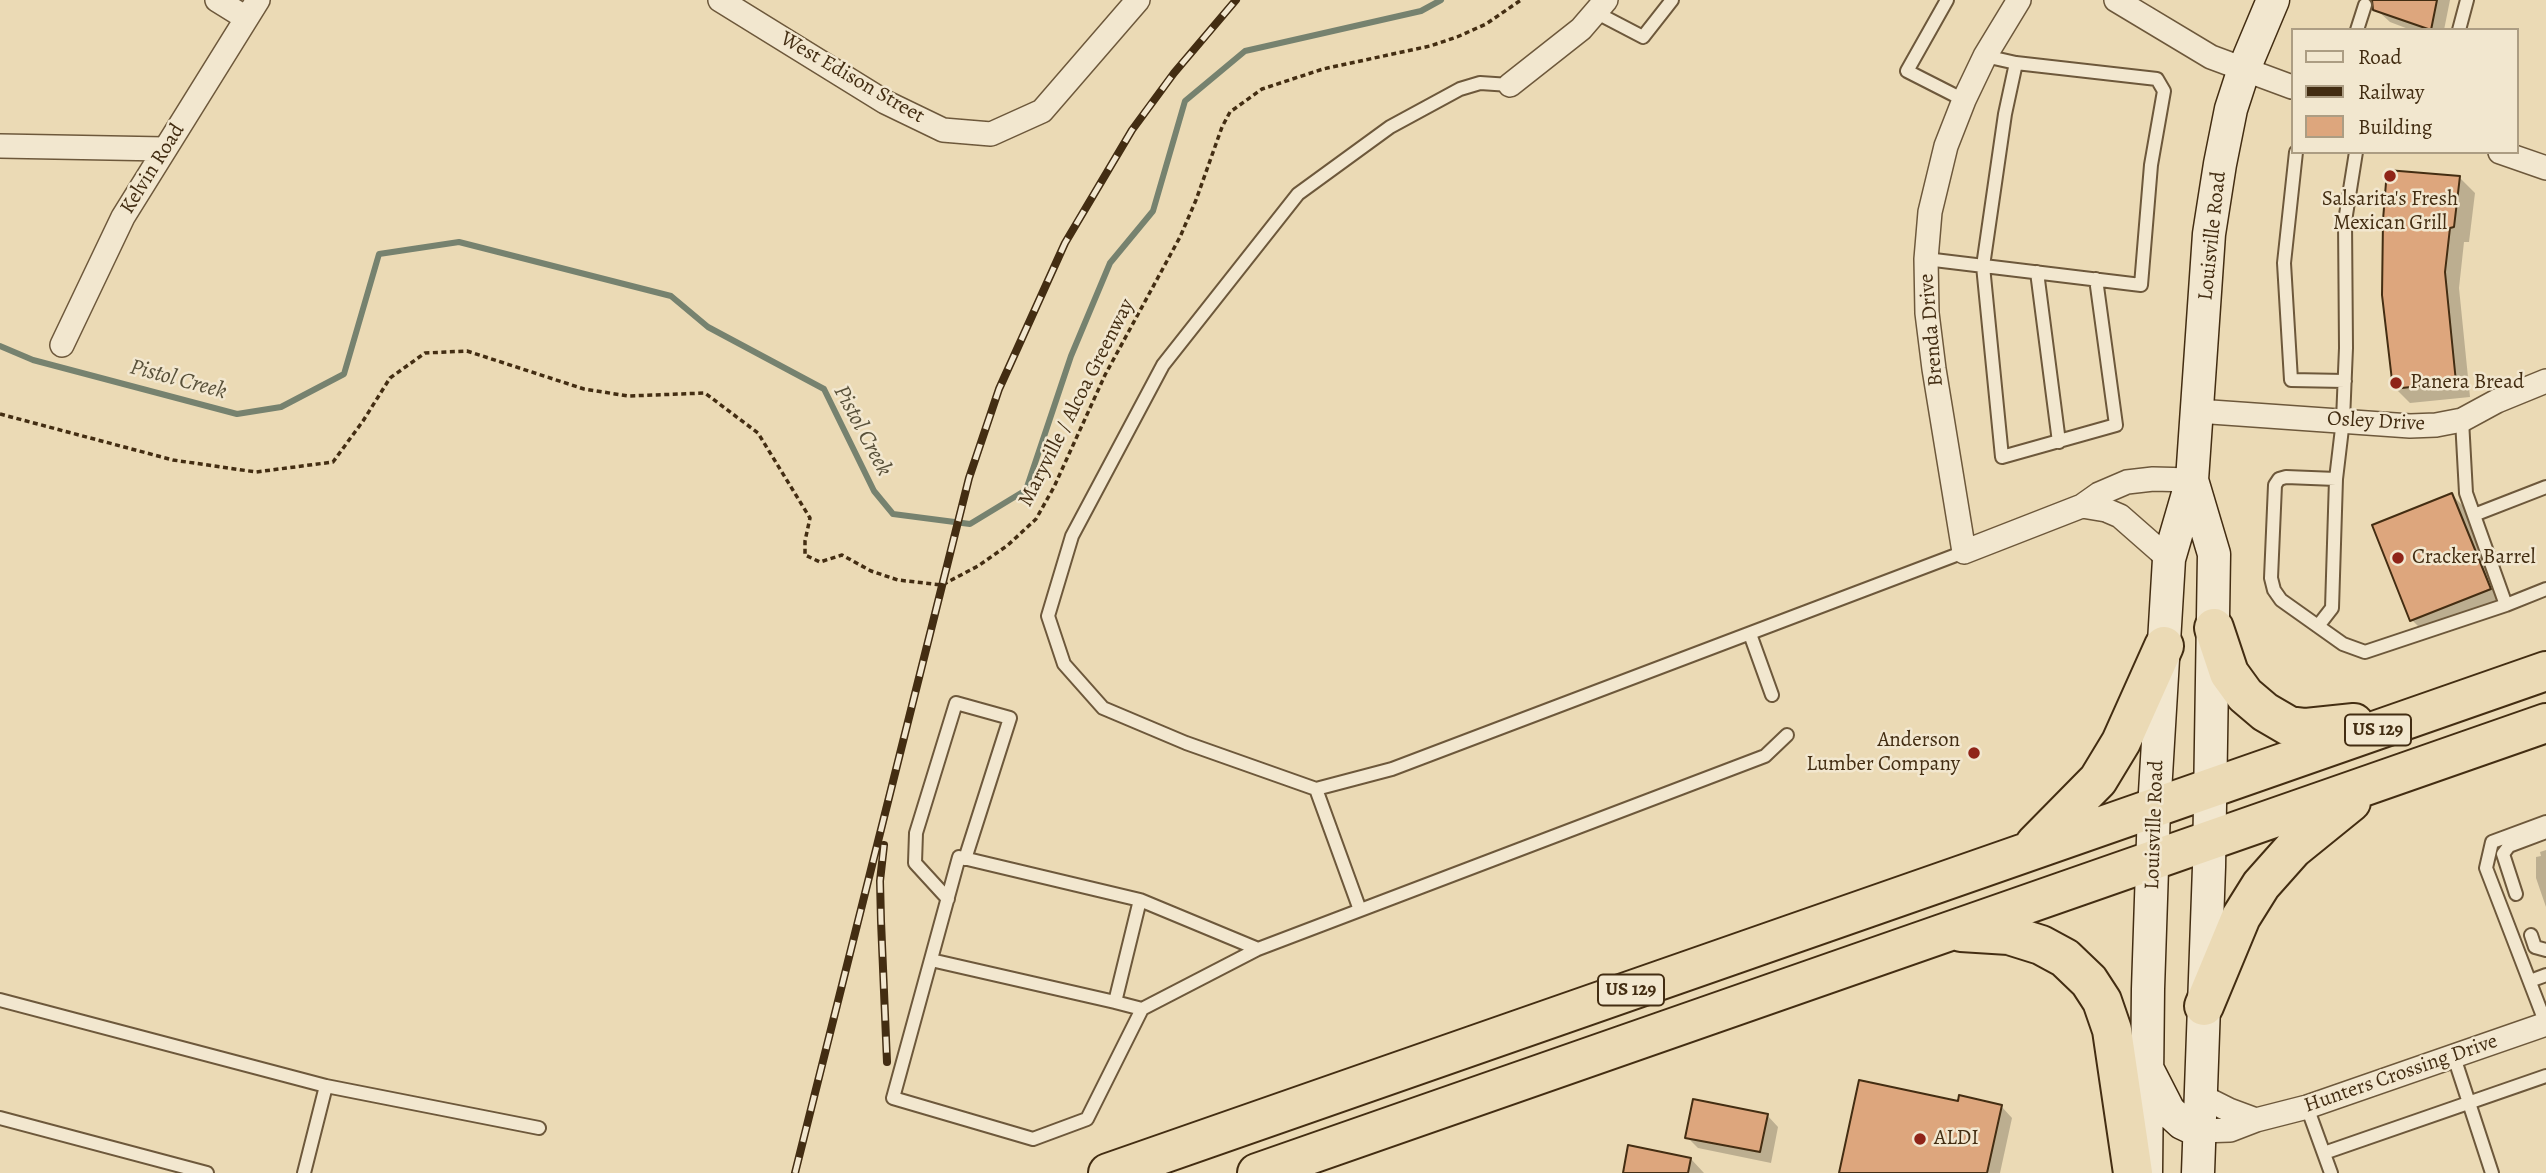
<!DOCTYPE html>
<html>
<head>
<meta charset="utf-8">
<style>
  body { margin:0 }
  #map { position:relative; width:2546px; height:1173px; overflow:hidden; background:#ebdab5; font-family:Alegreya,serif }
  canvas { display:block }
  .legend { position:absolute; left:2291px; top:28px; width:228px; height:126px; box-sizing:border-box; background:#f2e7cf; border:2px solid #ac9d83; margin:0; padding:9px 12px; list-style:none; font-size:21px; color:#432d12 }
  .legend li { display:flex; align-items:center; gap:14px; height:35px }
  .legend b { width:35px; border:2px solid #ac9d83 }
</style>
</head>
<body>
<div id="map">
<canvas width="2546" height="1173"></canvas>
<ul class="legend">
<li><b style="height:9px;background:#f2e7cf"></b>Road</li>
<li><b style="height:9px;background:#432d12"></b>Railway</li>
<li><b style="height:19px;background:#dda67d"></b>Building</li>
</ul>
</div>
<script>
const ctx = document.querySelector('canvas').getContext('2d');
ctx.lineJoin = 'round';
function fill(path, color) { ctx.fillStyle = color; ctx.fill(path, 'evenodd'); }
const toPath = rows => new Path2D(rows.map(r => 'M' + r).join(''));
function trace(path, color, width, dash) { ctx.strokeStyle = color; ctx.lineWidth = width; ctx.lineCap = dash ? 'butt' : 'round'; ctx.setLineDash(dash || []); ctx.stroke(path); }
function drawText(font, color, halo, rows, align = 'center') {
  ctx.font = font + ' Alegreya,serif'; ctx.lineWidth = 5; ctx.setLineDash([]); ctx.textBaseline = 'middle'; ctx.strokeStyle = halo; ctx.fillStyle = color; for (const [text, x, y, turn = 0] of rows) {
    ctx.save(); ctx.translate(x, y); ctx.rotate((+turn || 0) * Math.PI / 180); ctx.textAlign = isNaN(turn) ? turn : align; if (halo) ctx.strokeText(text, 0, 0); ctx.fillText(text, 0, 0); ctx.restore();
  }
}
fill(toPath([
  [2381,0,2450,0,2444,30,2411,30,2390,22,2378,11],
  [2460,178,2475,193,2469,242,2464,242,2459,288,2470,397,2410,403,2395,388],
  [2452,495,2467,510,2505,604,2427,635,2412,620],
  [2546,850,2546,907,2536,878,2536,857,2541,856,2540,852],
  [1959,1104,2001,1106,2012,1118,2000,1173,1841,1173],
  [1767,1115,1778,1127,1771,1163,1698,1148,1687,1137],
  [1691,1159,1704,1173,1624,1173]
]), '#0003');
trace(toPath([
  [0,346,33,360,237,414,281,407,344,374,379,254,459,242,671,296,708,327,824,389,874,491,893,514,970,524,1026,490,1071,356,1110,263,1153,211,1185,101,1245,51,1421,11,1441,0]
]), '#76826f', 6);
const building = toPath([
  [2372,0,2437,0,2431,30,2373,10,2372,0],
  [2387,170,2460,176,2454,227,2450,228,2445,272,2456,382,2393,389,2382,295,2383,220,2387,170],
  [2452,493,2491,589,2410,621,2372,525,2452,493],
  [1859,1080,1958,1101,1959,1095,2002,1105,1987,1173,1839,1173,1859,1080],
  [1693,1099,1768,1114,1760,1152,1685,1138,1693,1099],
  [1628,1145,1691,1158,1688,1173,1623,1173,1628,1145]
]);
fill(building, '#dda67d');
trace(building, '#432d12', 2);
const lane = toPath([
  [1947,0,1907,71,1964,100],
  [1597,13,1643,37,1672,0],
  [2357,30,2365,5],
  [2459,30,2467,0],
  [2016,63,2005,114,1983,266,2002,457,2116,425,2096,279],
  [1510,85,1480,83,1460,89,1390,127,1298,194,1163,365,1072,536,1048,616,1064,664,1103,708,1186,743,1316,789,1392,769,1964,552],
  [2296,152,2284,263,2291,380,2345,381],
  [1926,259,2141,285,2151,165,2164,91,2157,79,2016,63,1985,56],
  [2037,272,2059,442],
  [2462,420,2466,493,2506,605,2546,589],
  [2336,479,2343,420,2346,348,2345,221,2356,152],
  [2474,515,2546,487],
  [2318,626,2332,608,2336,479,2286,477,2279,479,2275,485,2271,578,2274,590,2281,600,2343,644,2365,652,2506,605],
  [1750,634,1772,695],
  [1316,789,1360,910],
  [2516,894,2503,854,2509,846,2546,832],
  [948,899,915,863,916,833,956,703,1010,718,965,859],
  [1140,900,959,857,893,1098,1033,1139,1087,1119,1142,1009,1258,949,1765,756,1787,735],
  [2531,935,2535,947,2546,950],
  [931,960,1115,1002],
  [2530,981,2546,975],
  [0,1000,326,1086,304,1173],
  [1142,1009,1115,1002,1140,900,1258,949],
  [2546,1024,2486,868,2492,842,2546,822],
  [2454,1057,2492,1173],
  [326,1086,539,1128],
  [2307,1107,2331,1173],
  [0,1118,207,1173],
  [2324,1153,2546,1076]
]);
const street = toPath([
  [217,0,246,18],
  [720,0,885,102,943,130,991,134,1042,111,1138,0],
  [2019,0,1985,56,1964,100,1946,146,1930,212,1926,259,1927,313,1934,369,1964,552,2082,506,2099,494,2127,482,2153,479,2192,480],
  [2116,0,2211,57,2292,87],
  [1510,85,1581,29,1606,0],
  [0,146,165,149],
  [2500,152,2546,168],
  [62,345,123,217,258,0],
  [2197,411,2410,426,2436,425,2462,420,2497,401,2546,381],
  [2082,506,2106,510,2120,516,2169,559],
  [2201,1096,2229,1110,2256,1120],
  [2199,1131,2230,1130,2256,1120,2307,1107,2546,1024]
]);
const secondary = toPath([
  [2192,480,2214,554,2209,867,2198,1173],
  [2149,1072,2169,1111,2182,1123,2199,1131],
  [2146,1173,2148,989,2154,809,2169,559,2192,480,2209,234,2220,164,2231,109,2244,69,2273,0]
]);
const highway = toPath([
  [2214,628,2229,673,2245,695,2265,712,2289,726,2306,728,2354,723],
  [2035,844,2098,780,2121,742,2164,646],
  [1961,932,2009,935,2041,945,2065,958,2089,981,2102,1001,2112,1030,2133,1173],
  [2204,1006,2241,917,2261,885,2293,849,2351,802],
  [1108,1173,2546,671],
  [1257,1173,2546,723]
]);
trace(lane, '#6d583b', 16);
trace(street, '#6d583b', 26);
trace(secondary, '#432d12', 35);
trace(highway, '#432d12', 42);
trace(toPath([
  [0,414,173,460,256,472,333,462,363,421,390,378,425,353,467,351,584,389,628,396,705,393,758,433,810,518,805,541,805,555,820,562,842,555,871,571,898,580,942,585,978,566,1008,545,1036,519,1054,487,1105,375,1180,237,1196,200,1222,127,1230,112,1262,89,1323,69,1430,46,1457,37,1486,24,1521,0]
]), '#432d12', 3.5, [5, 3.5]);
trace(lane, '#f2e7cf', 12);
trace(street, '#f2e7cf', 23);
trace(secondary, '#f2e7cf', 32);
trace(highway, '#ebdab5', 38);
const rail = toPath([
  [884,845,880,881,881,921,887,1062],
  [795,1173,969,478,999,389,1065,243,1132,130,1174,73,1236,0]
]);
trace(rail, '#432d12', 8);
trace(rail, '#f2e7cf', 5, [16]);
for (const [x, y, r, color] of [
  [2390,176,7,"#8f2418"],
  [2396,383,7,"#8f2418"],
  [2398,558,7,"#8f2418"],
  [1974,753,7,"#8f2418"],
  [1920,1139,7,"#8f2418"]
]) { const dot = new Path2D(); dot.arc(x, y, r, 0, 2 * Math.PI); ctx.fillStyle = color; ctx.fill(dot); trace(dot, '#f2e7cf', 2.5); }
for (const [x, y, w] of [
  [2378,730,66],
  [1631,990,66]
]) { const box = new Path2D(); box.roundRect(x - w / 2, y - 15.5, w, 31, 5); ctx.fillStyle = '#f2e7cf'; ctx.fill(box); trace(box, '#432d12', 2); }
drawText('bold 19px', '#432d12', null, [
  ["US 129",2378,730],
  ["US 129",1631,990]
]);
drawText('21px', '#432d12', '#f2e7cf', [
  ["West Edison Street",852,78,30],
  ["Kelvin Road",153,169,-58],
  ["Louisville Road",2213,236,-84],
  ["Brenda Drive",1932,330,-95],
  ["Maryville / Alcoa Greenway",1077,403,-63],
  ["Osley Drive",2376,422,3],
  ["Louisville Road",2155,825,-88],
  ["Hunters Crossing Drive",2401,1074,-19]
]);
drawText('21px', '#432d12', '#f2e7cf', [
  ["Salsarita's Fresh",2390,200,"center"],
  ["Mexican Grill",2390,224,"center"],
  ["Panera Bread",2410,383],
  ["Cracker Barrel",2412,558],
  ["Anderson",1960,741,"right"],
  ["Lumber Company",1960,765,"right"],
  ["ALDI",1934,1139]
], 'left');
drawText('italic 23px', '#585039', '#f2e7cf', [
  ["Pistol Creek",178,380,15],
  ["Pistol Creek",862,431,62]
]);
</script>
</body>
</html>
